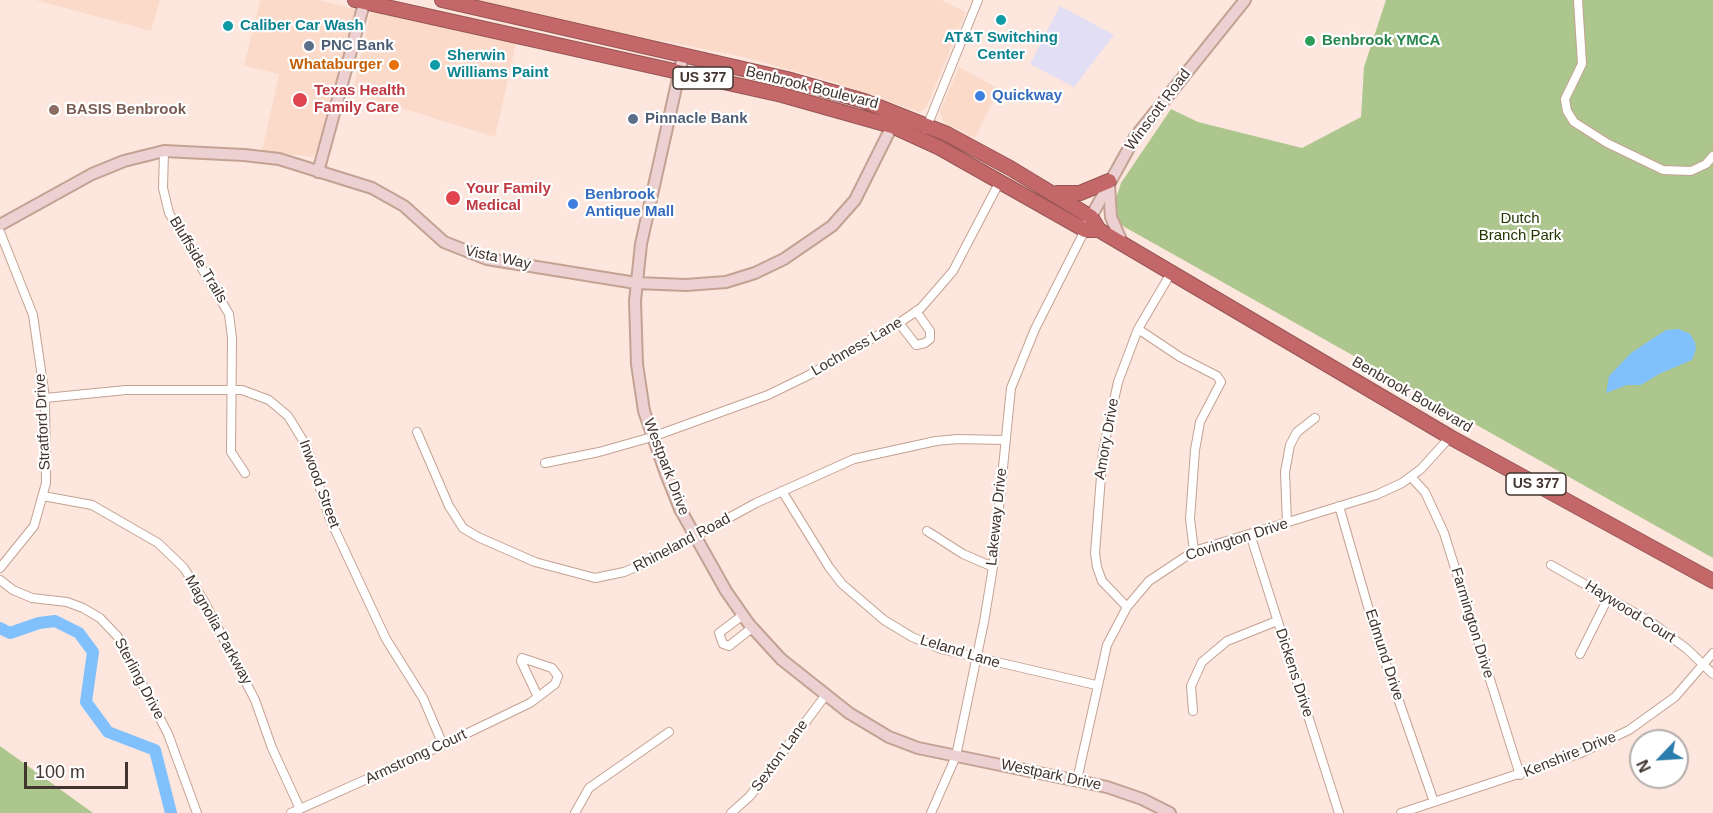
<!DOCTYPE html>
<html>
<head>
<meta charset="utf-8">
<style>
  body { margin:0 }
  #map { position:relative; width:1713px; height:813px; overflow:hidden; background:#fce6dd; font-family:Helvetica,sans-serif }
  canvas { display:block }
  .north { position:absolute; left:1629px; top:729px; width:60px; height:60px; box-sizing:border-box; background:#fff; border:2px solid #b3aeab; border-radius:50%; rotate:245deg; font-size:16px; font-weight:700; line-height:24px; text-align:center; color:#42342e }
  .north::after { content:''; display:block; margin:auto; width:21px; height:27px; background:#297cac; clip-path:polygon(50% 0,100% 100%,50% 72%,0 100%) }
  .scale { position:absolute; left:24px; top:762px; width:104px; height:27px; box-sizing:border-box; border:3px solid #42342e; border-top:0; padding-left:8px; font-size:18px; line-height:21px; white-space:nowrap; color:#42342e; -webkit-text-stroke:4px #fff; paint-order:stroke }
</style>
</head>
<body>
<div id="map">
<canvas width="1713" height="813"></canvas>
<div class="north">N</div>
<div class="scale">100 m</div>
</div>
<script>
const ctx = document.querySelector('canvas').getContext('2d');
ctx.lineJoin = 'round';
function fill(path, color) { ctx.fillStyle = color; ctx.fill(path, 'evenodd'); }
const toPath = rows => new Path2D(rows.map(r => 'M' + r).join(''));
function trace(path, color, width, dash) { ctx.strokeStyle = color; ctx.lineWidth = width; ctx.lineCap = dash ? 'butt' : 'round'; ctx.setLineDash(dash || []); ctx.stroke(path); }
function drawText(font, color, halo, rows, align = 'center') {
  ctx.font = font + ' Helvetica,sans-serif'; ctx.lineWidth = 4.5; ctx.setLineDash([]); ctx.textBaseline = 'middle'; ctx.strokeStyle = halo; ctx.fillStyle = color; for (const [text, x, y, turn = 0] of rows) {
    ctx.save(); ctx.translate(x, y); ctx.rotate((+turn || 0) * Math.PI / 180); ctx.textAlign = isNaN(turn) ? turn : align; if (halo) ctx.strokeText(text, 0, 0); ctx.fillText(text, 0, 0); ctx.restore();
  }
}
fill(toPath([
  [35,0,160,0,151,31],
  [260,0,319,0,355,9,344,66,314,157,262,151,279,74,244,66],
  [467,0,941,0,966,12,926,108,919,112,836,83,740,56,523,14],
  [371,11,516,43,495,137,352,93],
  [959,67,999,89,975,138,944,123,940,112]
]), '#fcdaca');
fill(toPath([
  [1060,6,1114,35,1074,87,1030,64]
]), '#e2def4');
fill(toPath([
  [1386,0,1713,0,1713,558,1114,221,1113,207,1121,183,1171,109,1198,122,1302,148,1361,117,1364,67],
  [0,746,93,813,0,813]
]), '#adc68d');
fill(toPath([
  [1679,329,1690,334,1695,342,1696,349,1692,360,1659,374,1641,385,1627,385,1606,393,1609,376,1631,353,1666,330]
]), '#80c0fc');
trace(toPath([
  [0,628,10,633,39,623,55,621,79,633,93,652,86,702,108,732,155,750,171,813]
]), '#80c0fc', 12);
const street = toPath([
  [1578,0,1582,64,1565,99,1567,111,1574,122,1607,143,1663,170,1691,171,1706,164,1713,156],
  [926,129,978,0],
  [164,151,163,188,169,213,229,314,232,338,231,452,245,473],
  [0,232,33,315,45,398,46,483,34,526,0,568],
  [899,323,916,345,925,343,930,339,930,331,916,311],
  [1138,329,1180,357,1217,376,1221,382,1200,422,1195,450,1190,519,1194,551],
  [45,398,126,390,242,390,269,400,288,416,307,447,329,517,386,639,423,698,443,745],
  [417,432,449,506,463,528,478,537,535,562,595,578,624,572,648,562,756,503,854,459,936,441,958,439,1004,440],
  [545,463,599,452,652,437,768,395,809,375,899,323,921,308,953,271,1000,181],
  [1412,478,1425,492,1444,533,1520,775],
  [782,491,829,567,842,584,884,620,912,637,941,649,1096,685],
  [43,496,92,505,158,543,184,568,204,601,255,700,272,748,300,809],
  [1339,506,1377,638,1434,802],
  [1287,523,1285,472,1290,445,1297,432,1315,418],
  [927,531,963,554,993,567],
  [1250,534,1339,813],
  [1551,565,1651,622,1687,649,1713,674],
  [0,580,13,590,32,598,67,602,83,608,100,618,118,637,168,734,197,813],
  [1127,607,1102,581,1097,567,1095,553,1103,451,1118,382,1138,329,1171,273],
  [743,615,719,633,723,644,729,646,753,627],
  [1580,654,1608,598],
  [1193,711,1191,686,1202,662,1227,641,1277,621],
  [1077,780,1107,645,1127,607,1149,581,1194,551,1376,495,1402,483,1421,469,1450,437],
  [291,813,443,745,530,703,538,697,555,684,558,676,552,668,522,658,521,661,538,697],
  [575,813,589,788,669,732],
  [731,813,750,796,825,696],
  [931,813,956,756,984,622,993,567,1011,388,1035,329,1085,230],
  [1401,813,1581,753,1629,730,1675,697,1713,653]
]);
const secondary = toPath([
  [683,56,641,244,635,301,637,364,644,411,666,474,680,509,726,591,749,624,781,659,849,713,889,737,918,748,1107,787,1142,799,1170,813],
  [318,172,365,0],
  [1109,185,1111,217,1123,245],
  [1087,224,1135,137,1245,0],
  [0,225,92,174,124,161,164,151,244,155,279,159,372,188,404,206,444,242,487,259,636,283,686,285,726,282,755,273,784,259,832,226,855,200,892,126]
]);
const highway = toPath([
  [355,0,782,95,892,126,940,148,1085,230,1099,230,1450,437,1713,581],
  [442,0,787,79,864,101,947,134,1010,168,1091,217,1099,230],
  [1057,193,1080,193,1109,181]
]);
trace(street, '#c4a293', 10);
trace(secondary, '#c4a293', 14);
trace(highway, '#965554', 16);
trace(street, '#fff', 8);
trace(secondary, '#edd1d2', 10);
trace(highway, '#c46769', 14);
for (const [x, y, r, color] of [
  [1001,20,6,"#0f9aa8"],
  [228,26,6,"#0f9aa8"],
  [1310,41,6,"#2e9e5b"],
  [309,46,6,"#5c6f8a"],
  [394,65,6,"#e8710a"],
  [435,65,6,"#0f9aa8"],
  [980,96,6,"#3f7fe0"],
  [300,100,8,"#e0444e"],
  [54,110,6,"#8d6e63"],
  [633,119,6,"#5c6f8a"],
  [453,198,8,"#e0444e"],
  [573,204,6,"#3f7fe0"]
]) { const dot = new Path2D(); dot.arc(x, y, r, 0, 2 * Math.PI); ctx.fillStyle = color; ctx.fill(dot); trace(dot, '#fff', 2); }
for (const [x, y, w] of [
  [703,78,60],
  [1536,484,60]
]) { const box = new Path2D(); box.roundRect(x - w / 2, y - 11, w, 22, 4.5); ctx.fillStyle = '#fff'; ctx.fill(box); trace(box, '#42342e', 1.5); }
drawText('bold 14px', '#42342e', null, [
  ["US 377",703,78],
  ["US 377",1536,484]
]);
drawText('bold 15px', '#0d838f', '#fff', [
  ["Caliber Car Wash",240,26],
  ["AT&T Switching",1001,38,"center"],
  ["Center",1001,55,"center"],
  ["Sherwin",447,56],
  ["Williams Paint",447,73]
], 'left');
drawText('bold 15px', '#27864d', '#fff', [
  ["Benbrook YMCA",1322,41]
], 'left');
drawText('bold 15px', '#4e5e75', '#fff', [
  ["PNC Bank",321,46],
  ["Pinnacle Bank",645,119]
], 'left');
drawText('bold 15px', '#c56008', '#fff', [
  ["Whataburger",382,65]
], 'right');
drawText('15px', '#42342e', '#fff', [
  ["Benbrook Boulevard",812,88,14],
  ["Winscott Road",1158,110,-53],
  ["Vista Way",498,258,12],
  ["Bluffside Trails",198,260,59],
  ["Lochness Lane",857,347,-30],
  ["Benbrook Boulevard",1412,395,30],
  ["Stratford Drive",43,422,-93],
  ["Amory Drive",1107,439,-80],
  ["Westpark Drive",666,467,69],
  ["Inwood Street",319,484,70],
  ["Lakeway Drive",997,517,-84],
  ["Covington Drive",1237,540,-18],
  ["Rhineland Road",682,543,-28],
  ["Haywood Court",1630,612,32],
  ["Farmington Drive",1472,623,73],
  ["Magnolia Parkway",218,630,61],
  ["Leland Lane",960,652,17],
  ["Edmund Drive",1384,655,72],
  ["Dickens Drive",1294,673,72],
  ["Sterling Drive",139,679,62],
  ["Kenshire Drive",1570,755,-22],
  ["Sexton Lane",780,756,-54],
  ["Armstrong Court",416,757,-25],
  ["Westpark Drive",1051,775,12]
]);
drawText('bold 15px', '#be3a42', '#fff', [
  ["Texas Health",314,91],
  ["Family Care",314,108],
  ["Your Family",466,189],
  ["Medical",466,206]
], 'left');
drawText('bold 15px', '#366cbe', '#fff', [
  ["Quickway",992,96],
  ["Benbrook",585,195],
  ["Antique Mall",585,212]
], 'left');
drawText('bold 15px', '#785e54', '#fff', [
  ["BASIS Benbrook",66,110]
], 'left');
drawText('15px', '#233600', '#fff', [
  ["Dutch",1520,219],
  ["Branch Park",1520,236]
]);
</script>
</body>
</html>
